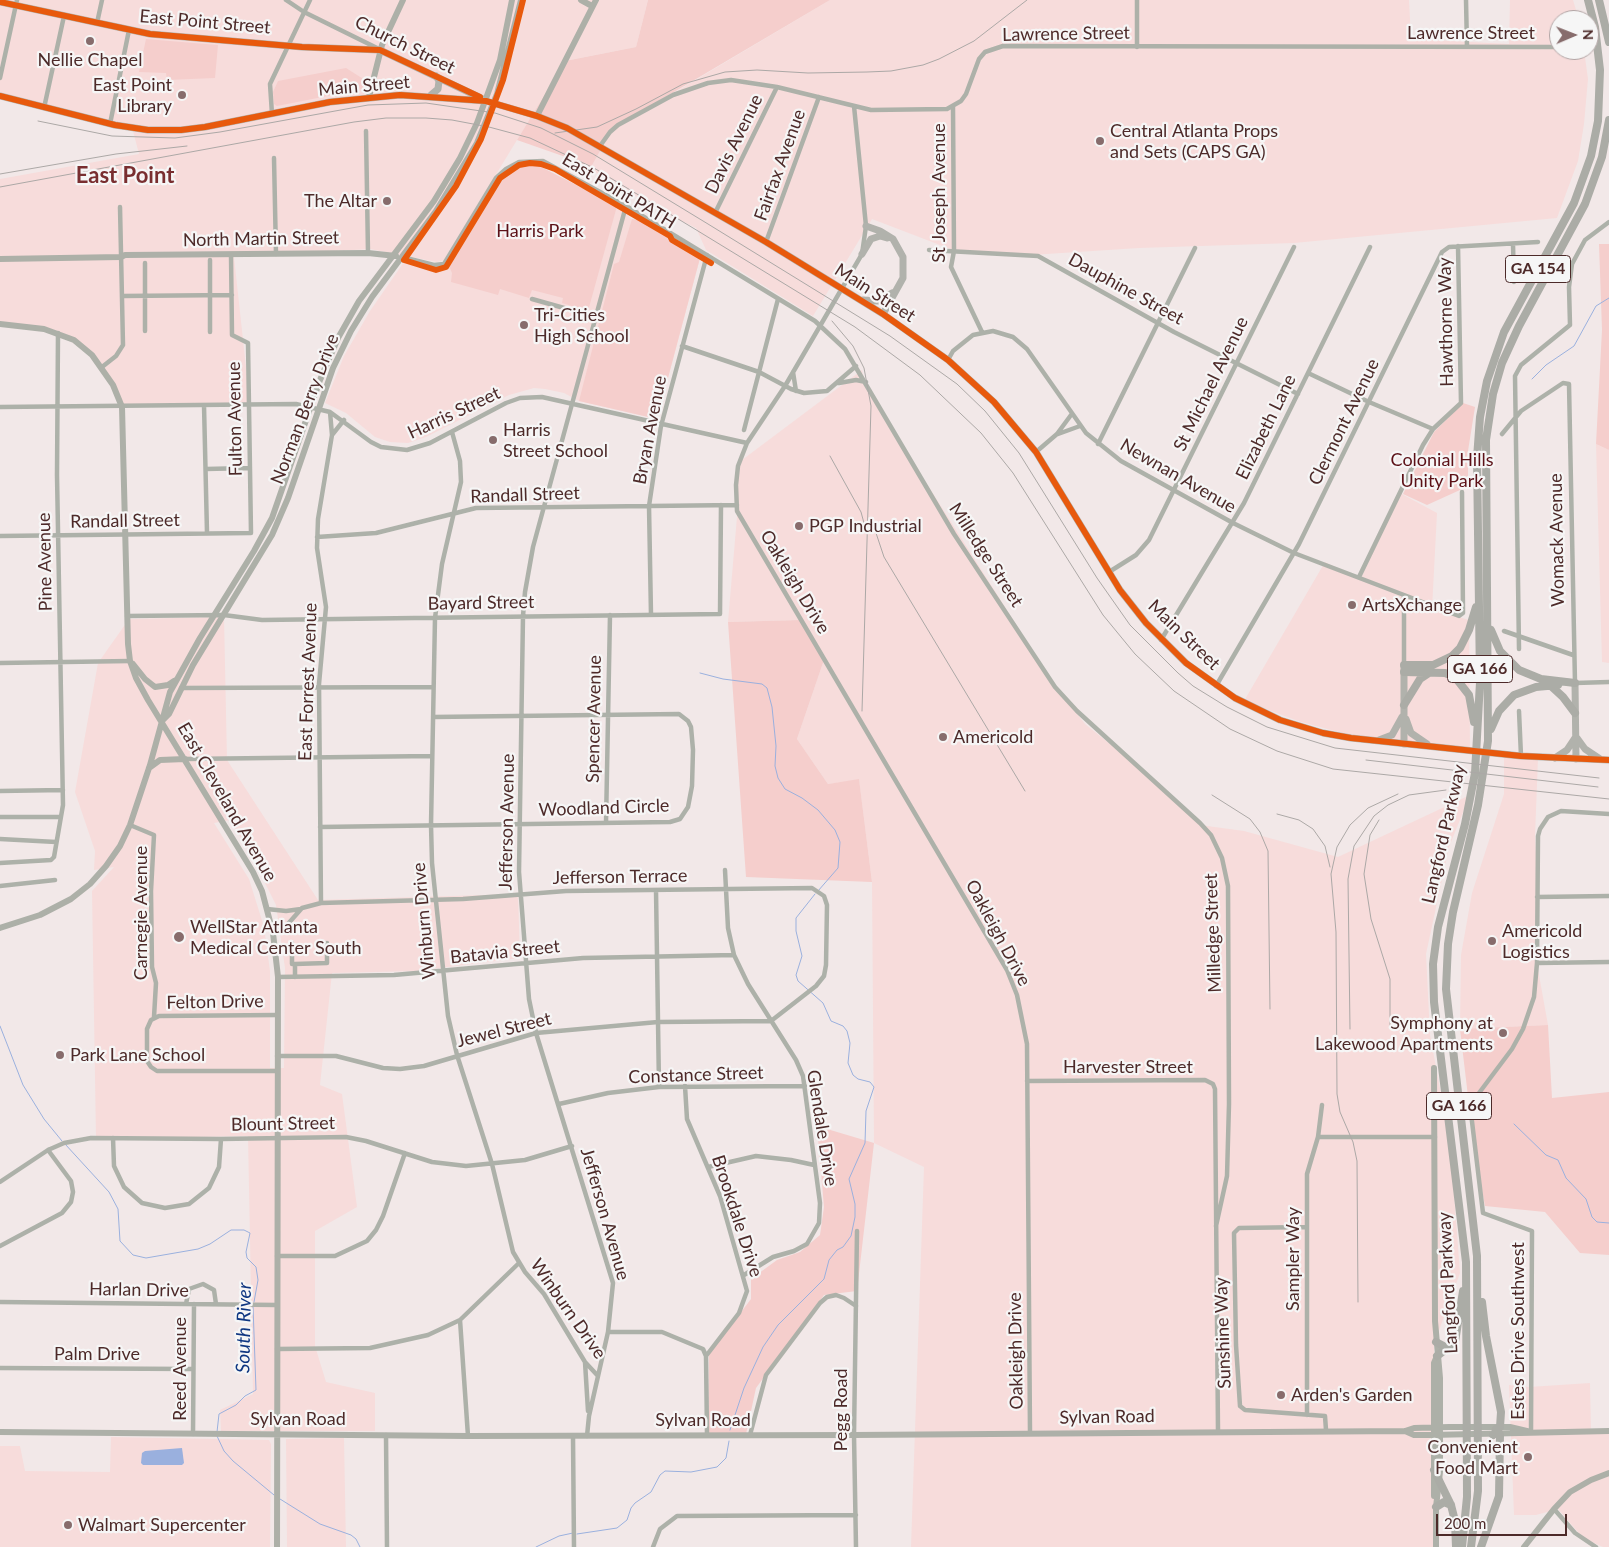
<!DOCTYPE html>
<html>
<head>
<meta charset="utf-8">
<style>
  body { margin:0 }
  #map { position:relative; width:1609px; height:1547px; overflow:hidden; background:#f2e8e8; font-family:Lato,sans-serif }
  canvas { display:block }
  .north { position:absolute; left:1549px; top:10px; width:50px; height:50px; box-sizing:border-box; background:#f6f6f6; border:1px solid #b2a4a4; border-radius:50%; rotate:89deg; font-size:14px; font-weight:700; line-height:20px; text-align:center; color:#4d2a29 }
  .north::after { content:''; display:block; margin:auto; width:18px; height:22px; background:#876c6c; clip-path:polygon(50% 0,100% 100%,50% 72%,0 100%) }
  .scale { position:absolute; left:1436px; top:1514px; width:131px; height:22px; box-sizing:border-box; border:2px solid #4d2a29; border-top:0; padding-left:6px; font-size:15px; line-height:18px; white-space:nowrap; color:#4d2a29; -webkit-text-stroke:4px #f6f6f6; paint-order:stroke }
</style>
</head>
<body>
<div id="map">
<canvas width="1609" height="1547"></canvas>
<div class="north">N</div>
<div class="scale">200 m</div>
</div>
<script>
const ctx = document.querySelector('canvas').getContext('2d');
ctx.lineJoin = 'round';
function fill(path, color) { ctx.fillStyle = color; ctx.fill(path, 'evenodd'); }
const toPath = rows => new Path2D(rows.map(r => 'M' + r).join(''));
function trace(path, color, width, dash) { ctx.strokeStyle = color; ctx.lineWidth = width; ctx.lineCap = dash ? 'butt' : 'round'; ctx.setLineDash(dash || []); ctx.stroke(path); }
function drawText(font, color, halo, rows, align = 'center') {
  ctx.font = font + ' Lato,sans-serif'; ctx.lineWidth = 4.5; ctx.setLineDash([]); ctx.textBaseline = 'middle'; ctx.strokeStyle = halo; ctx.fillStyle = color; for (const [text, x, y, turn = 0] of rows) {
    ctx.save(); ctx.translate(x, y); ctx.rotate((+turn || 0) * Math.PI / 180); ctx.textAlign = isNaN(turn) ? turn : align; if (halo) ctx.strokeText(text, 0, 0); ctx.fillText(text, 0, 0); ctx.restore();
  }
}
fill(toPath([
  [0,0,648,0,636,47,565,61,444,260,437,262,370,249,234,257,250,404,124,407,95,358,63,336,34,325,0,324,0,179,139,154,133,131,0,95],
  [830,0,1409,0,1411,39,1509,44,1510,0,1573,0,1579,20,1559,20,1559,50,1584,50,1588,79,1584,124,1578,161,1557,218,1294,243,1139,248,1031,255,953,250,872,219,813,316,706,250,696,228,661,211,590,169,613,129],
  [531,165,541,167,617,206,632,219,646,222,698,254,700,258,657,419,579,401,564,393,545,389,534,388,509,395,426,437,408,443,390,442,375,437,346,413,325,403,344,356,370,311,404,262,434,271,449,266,506,173,518,166],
  [862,370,864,385,1052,681,1085,724,1160,784,1200,825,1244,831,1338,857,1470,795,1449,847,1426,954,1430,1035,1450,1142,1460,1273,1434,1344,1434,1547,911,1547,924,1167,874,1143,872,882,859,780,828,784,797,739,825,657,800,620,728,622,738,505,738,463],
  [1596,444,1609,450,1609,663,1602,662],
  [1398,492,1437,513,1432,609,1469,620,1470,753,1388,745,1301,722,1244,701,1325,562,1360,580],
  [224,617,227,760,318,900,518,894,520,958,416,971,332,973,320,1085,342,1094,357,1207,315,1231,315,1346,326,1382,375,1393,375,1431,221,1431,220,1410,253,1394,248,1136,96,1139,92,891,114,867,94,870,95,851,75,792,98,663,129,619],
  [230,820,249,851,276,905,285,968,284,1068,270,1068,270,971,264,927,249,879,214,823],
  [1504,756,1538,758,1535,836,1538,887,1537,964,1548,1025,1460,1029,1461,955,1472,893,1504,794],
  [1590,1383,1591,1432,1609,1432,1609,1547,1603,1547,1583,1538,1558,1509,1536,1515,1514,1515,1509,1385,1529,1387],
  [111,1437,269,1440,271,1444,270,1547,0,1547,0,1446,20,1446,25,1471,110,1472],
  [344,1438,346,1547,287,1547,286,1439]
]), '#f7dcdb');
fill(toPath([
  [648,0,830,0,613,128,590,169,577,161,517,140,565,61,636,47],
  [146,39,218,45,215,78,167,80,166,73,139,72],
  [346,68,368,82,363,89,277,106,274,104,273,92,278,81],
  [531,165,541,167,617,206,588,311,562,303,563,298,532,290,529,298,500,289,498,295,451,282,452,273,449,266,506,173,518,166],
  [632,219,646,222,698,254,700,258,657,419,579,401,614,264,619,262],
  [1599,244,1609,244,1609,450,1596,444,1602,330],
  [1463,403,1475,407,1468,451,1468,478,1460,490,1427,505,1403,494,1434,432],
  [800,620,825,657,797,739,828,784,859,779,872,882,746,877,728,622],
  [1548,1025,1552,1098,1609,1092,1609,1255,1580,1253,1545,1212,1485,1206,1474,1147,1460,1029],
  [817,1126,874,1143,857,1291,824,1295,756,1388,746,1434,708,1434,709,1354,751,1299,751,1279,777,1260,800,1252,820,1235,824,1207]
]), '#f5cecc');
fill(toPath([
  [182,1448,184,1463,182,1465,143,1465,141,1463,142,1453,145,1451]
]), '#9ab0de');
trace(toPath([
  [1532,379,1546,365,1574,346,1596,306,1609,298],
  [700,673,723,679,762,684,767,688,772,707,776,746,775,766,778,778,785,789,802,798,818,810,835,830,840,842,838,868,818,891],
  [0,1026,23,1085,44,1119,62,1141],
  [1514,1124,1546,1155,1558,1160,1566,1178,1586,1199,1592,1217,1597,1222,1609,1223],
  [65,1144,109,1192,118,1209,120,1241,133,1255,146,1258,198,1249,210,1244,231,1230,244,1230,250,1233,246,1252,247,1258,256,1267,258,1280,254,1302],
  [730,1430,744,1388,763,1347,778,1325,824,1279,829,1260,837,1250,843,1247,851,1236,855,1217,855,1204,849,1179,865,1143,866,1111,874,1087,870,1082,858,1079,853,1075,848,1063,850,1043,847,1031,843,1026,831,1021,823,1003,798,981,796,975,802,956,796,931,796,918,815,894],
  [217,1432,219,1414,236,1405,245,1396,256,1390,253,1306],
  [217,1436,224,1451,233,1461,274,1495],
  [280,1499,320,1524,351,1535,356,1539,360,1547],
  [577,1534,617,1528,627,1520,631,1508,635,1503,651,1492,660,1475,665,1471,691,1472,717,1467,726,1458,729,1441],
  [536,1547,559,1536,573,1533]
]), '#9ab0de', 1);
trace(toPath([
  [286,0,304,12,377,48],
  [1466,0,1467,47],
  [97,23,102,0],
  [1137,47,1137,0],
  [0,78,17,0],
  [854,106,866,226,862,254,785,386,747,443,738,466,736,485,737,511,1007,970,1017,995,1027,1044,1030,1432],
  [953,107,954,251,951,267,982,332],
  [44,108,64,16],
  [272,114,270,84,310,0],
  [110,124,129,30],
  [366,131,368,253],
  [600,146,610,132,618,125,673,95,708,83,731,80,777,87,871,110,947,109,961,101,966,94,979,59,985,52,1003,46,1559,47],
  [274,158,276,254],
  [715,213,777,87],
  [766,242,819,97],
  [1513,244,1514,282],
  [929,250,1038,256,1174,332,1298,394],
  [402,257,434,265,444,264,496,178,506,169,519,162,543,161,626,206,815,321,845,349,954,534,1055,687,1077,711,1200,823,1211,835,1222,858,1228,886,1229,1104,1227,1176,1216,1226],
  [210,260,210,332],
  [145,263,145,331],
  [122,296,232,295],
  [532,299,596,317],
  [682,346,759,372,791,389,804,393,827,391,856,366],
  [948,360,953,351,973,335,993,331,1013,337,1027,349,1086,433,1121,461,1233,523,1294,553,1459,616,1463,613,1462,492],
  [102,367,116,356,123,345,120,207],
  [793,372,796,391],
  [1308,373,1369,402,1433,429],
  [839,383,856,380,866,382],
  [204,405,207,533],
  [0,407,296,404,330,412,371,442,381,447,407,450,430,443,506,403,520,398,542,397,747,443],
  [330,412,332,435],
  [744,430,778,299],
  [452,432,460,461,461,482,442,564,435,618,431,825,432,863,448,1016,457,1055,492,1164,513,1252,525,1272,544,1294,585,1362,598,1376],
  [1058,434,1080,426],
  [1502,434,1521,411,1563,383,1569,384,1575,683,1609,682],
  [1098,444,1195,248],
  [1036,452,1057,434,1071,415],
  [206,469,249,468],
  [0,536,251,533,248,343,232,335,231,255],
  [317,537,376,533,476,508,737,505],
  [1109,572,1136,555,1149,540,1294,247],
  [1359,577,1423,445,1433,429,1461,403,1458,246],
  [651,615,649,506,661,426,707,255],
  [127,616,224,615,262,620,720,614,721,505],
  [1504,631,1573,655],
  [1161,640,1244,503,1370,247],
  [1519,649,1515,376,1521,365,1570,325,1569,287,1572,264,1585,240,1609,222],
  [0,663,130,661],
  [1404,665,1404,596],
  [1216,686,1299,544,1442,252,1449,247,1538,242],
  [181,688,433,687],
  [1519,711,1521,756],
  [185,759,432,756],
  [0,791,63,790],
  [0,817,61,817],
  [606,823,610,615],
  [130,825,154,835,151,891,152,967,156,983,154,1017],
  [320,827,670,822,680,819,688,807,692,786,693,750,691,727,688,721,679,714,433,717],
  [0,839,56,842],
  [0,863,51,860,54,857,63,805,57,475,58,333],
  [725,870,728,928,734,955,748,984,796,1060,803,1076,820,1203,819,1223,807,1244,794,1251,773,1257,744,1275],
  [0,886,55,880],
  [656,890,659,1087],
  [1537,897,1609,896],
  [321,903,319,684,326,607,317,548,318,519,332,435,344,420],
  [267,909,286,911,301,909],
  [273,933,287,925,302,908,321,903,463,899,566,891,812,888,824,896,827,905,826,965,824,976,816,986,771,1021,658,1022,536,1033,424,1066,400,1069,383,1068,336,1056,277,1056],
  [292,943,292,964,295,964],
  [1537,963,1609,962],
  [278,977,394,975,583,958,734,955],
  [295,977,295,964,327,963,327,943],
  [277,1071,157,1071,151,1067,147,1061,147,1029,151,1020,159,1016,277,1015],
  [1027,1081,1205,1080,1213,1084,1215,1089,1218,1431],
  [685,1086,687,1119,720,1196,747,1291,739,1313,706,1356,707,1435],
  [559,1104,608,1093,659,1087,805,1086],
  [1318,1137,1435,1137],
  [113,1138,114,1166,124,1187,142,1203,165,1208,189,1204,209,1188,219,1167,221,1139],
  [708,1167,756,1156,791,1160,814,1165],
  [0,1182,48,1150,64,1143,91,1138,221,1139,346,1137,366,1141,432,1162,466,1166,525,1160,572,1146],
  [1307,1227,1239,1228,1234,1233,1236,1345,1240,1406,1245,1410,1325,1416,1326,1430],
  [0,1246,62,1213,71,1202,73,1192,71,1181,48,1150],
  [277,1256,335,1256,367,1241,376,1230,383,1216,405,1153],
  [0,1302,277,1305],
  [186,1304,189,1289,203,1284,214,1290,216,1304],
  [460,1320,468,1436],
  [608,1332,662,1332,703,1349,706,1356],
  [277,1349,370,1348,428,1335,460,1320,519,1263],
  [585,1362,588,1411],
  [0,1368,193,1369],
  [1307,1415,1307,1174,1318,1137,1322,1105],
  [1531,1432,1532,1231,1483,1213,1470,1105,1512,1049,1523,1029,1534,997,1537,963,1538,836,1540,829,1548,817,1561,811,1609,814],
  [193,1434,194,1304],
  [386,1435,387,1547],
  [750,1435,766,1375,820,1303,827,1297,836,1295,844,1298,856,1306],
  [573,1436,574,1547],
  [587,1436,589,1416,608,1332,613,1283,536,1033,529,999,519,872,523,616,525,592,533,547,626,206],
  [1554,1509,1575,1533,1596,1547],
  [653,1547,660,1529,677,1516,856,1515],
  [856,1547,854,1435,857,1231]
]), '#adb1a9', 4.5);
trace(toPath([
  [581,0,592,6],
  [369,97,382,45,403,0],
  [537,116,596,0],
  [0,259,121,257,125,255,368,253,396,256],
  [0,324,44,329,74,340,92,355,113,385,122,407,128,644,130,661,136,678,148,700,253,872,262,891,273,933,278,977,277,1547],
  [133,664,145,679,155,687,168,685,174,681],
  [162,721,169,714,193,665,272,535,288,498,333,368,351,331,372,297,436,211,477,143,497,94,521,0],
  [149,768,160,760,185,759],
  [0,928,40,915,71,899,90,884,106,866,120,846,130,825,150,765,170,692,200,638,254,551,272,518,320,380,338,338,359,301,434,201,460,158,477,123,500,60,512,0],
  [1434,1068,1435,1321,1440,1378,1440,1472,1436,1507,1436,1547],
  [1405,1431,1414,1435,1431,1435,1609,1431],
  [0,1432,468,1436,854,1435,1405,1431,1414,1428,1449,1427,1510,1427,1531,1432],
  [1434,1496,1434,1363,1437,1356],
  [1524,1547,1554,1509,1570,1492,1591,1480,1609,1473]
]), '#adb0a8', 6);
trace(toPath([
  [0,2,150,34,302,47,380,50,481,98],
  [431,95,438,89,439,81,436,76],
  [0,96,115,125,148,130,181,130,205,127,330,102,400,95,486,101,537,116,567,128,766,242,883,314,948,360,994,402,1036,452,1120,590,1146,623,1186,663,1235,698,1280,720,1323,733,1351,738,1521,756,1609,760],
  [866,226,880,231,893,239,903,257,903,278,883,314],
  [862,254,871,239,880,236,887,238],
  [863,300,878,301,892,293],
  [1575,683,1576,759],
  [1406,719,1411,733,1427,744],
  [1577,738,1585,749,1600,759],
  [1379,740,1392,735,1402,717],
  [1404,744,1404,667],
  [1555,758,1567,750,1575,738]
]), '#b1b2ac', 7);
trace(toPath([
  [1599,0,1609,42],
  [1491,630,1500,651,1519,670,1541,679,1575,683],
  [1404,665,1433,665,1452,656,1460,648,1469,630,1476,607],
  [1404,672,1445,673,1455,677,1469,695,1474,722],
  [1550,685,1563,697,1575,713],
  [1404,705,1420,679,1429,673],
  [1491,729,1499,711,1514,695,1536,687,1558,685],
  [1482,1302,1486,1336,1501,1412,1500,1427,1493,1435],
  [1436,1342,1449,1349],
  [1437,1356,1455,1342,1463,1291],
  [1434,1470,1451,1505,1455,1521,1456,1547],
  [1436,1507,1444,1502,1451,1505],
  [1462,1547,1467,1497,1466,1262,1434,1002,1433,964,1438,927,1465,824,1475,773,1480,682,1477,458,1480,417,1487,381,1504,332,1574,203,1591,156,1598,121,1600,70,1595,27,1588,0],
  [1471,1547,1478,1491,1477,1256,1446,989,1448,944,1453,912,1478,805,1488,741,1486,440,1493,394,1502,363,1519,326,1585,204,1602,157,1609,120],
  [1481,1547,1499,1496,1500,1435,1496,1429]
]), '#abaca6', 8);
trace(toPath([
  [38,121,112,136,175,138,220,132,368,105,426,103,495,113,541,128,593,154,708,224,890,336,957,384,985,411,1019,453,1097,578,1130,625,1178,673,1193,686,1227,707,1267,727,1335,748,1599,778],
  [555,133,597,127,636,109,683,84,725,72,757,70,808,73,867,72,891,71,923,65,939,59,974,41,1027,0],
  [0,174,116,154,187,146],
  [0,187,354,122,386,118,426,118,452,120,489,127,530,138,594,168,698,231,855,327,920,375,981,433,1013,473,1103,615,1135,654,1174,691,1230,729,1277,751,1333,769,1609,799],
  [832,321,853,346,864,368,871,406,862,711],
  [830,456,861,512,864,523],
  [872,521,884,557,1025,791],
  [1366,760,1598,787],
  [1212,795,1250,819,1260,832,1268,851,1270,1009],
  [1277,814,1299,820,1313,829,1325,846,1330,867],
  [1379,820,1370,835,1364,874,1371,919,1390,979,1390,1028],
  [1350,1029,1348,879,1354,846,1374,816,1388,805,1409,795,1446,790],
  [1358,1302,1357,1161,1353,1142,1340,1112,1337,1094,1336,932,1331,874,1337,847,1350,825,1368,808,1398,794]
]), '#aca8a6', 1);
trace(toPath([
  [523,0,503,80,481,139,456,186,404,260,436,270,446,267,500,178,519,165,530,163,541,164,555,169,670,236,672,240,711,263],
  [0,2,150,34,302,47,380,50,480,97],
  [0,96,115,125,148,130,181,130,205,127,330,102,400,95,486,101,537,116,567,128,766,242,883,314,948,360,994,402,1036,452,1120,590,1146,623,1186,663,1235,698,1280,720,1323,733,1351,738,1521,756,1609,760]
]), '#e8590c', 6);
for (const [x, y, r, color] of [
  [90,41,5,"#876c6c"],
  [182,95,5,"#876c6c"],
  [1100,141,5,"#876c6c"],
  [387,201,5,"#876c6c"],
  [524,325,5,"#876c6c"],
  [493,440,5,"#876c6c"],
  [799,526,5,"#876c6c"],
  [1352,605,5,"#876c6c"],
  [943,737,5,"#876c6c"],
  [179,937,6,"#876c6c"],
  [1492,941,5,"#876c6c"],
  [1503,1033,5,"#876c6c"],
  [60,1055,5,"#876c6c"],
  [1281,1395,5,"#876c6c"],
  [1528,1457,5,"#876c6c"],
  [68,1525,5,"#876c6c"]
]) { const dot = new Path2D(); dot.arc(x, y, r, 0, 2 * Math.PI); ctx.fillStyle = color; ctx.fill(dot); trace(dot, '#f6f6f6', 2); }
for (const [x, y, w] of [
  [1538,269,65],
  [1480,669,65],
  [1459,1106,65]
]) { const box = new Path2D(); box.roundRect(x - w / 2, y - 13.5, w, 27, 4); ctx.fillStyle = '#f6f6f6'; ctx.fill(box); trace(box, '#4d2a29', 1); }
drawText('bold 16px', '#4d2a29', null, [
  ["GA 154",1538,269],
  ["GA 166",1480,669],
  ["GA 166",1459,1106]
]);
drawText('18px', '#4d2a29', '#f6f6f6', [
  ["East Point Street",205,22,5],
  ["Lawrence Street",1471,33],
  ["Lawrence Street",1066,34,-1],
  ["Church Street",405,45,26],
  ["Main Street",364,86,-5],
  ["Davis Avenue",734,144,-64],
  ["Fairfax Avenue",780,165,-70],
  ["East Point PATH",619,191,31],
  ["St Joseph Avenue",939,193,-90],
  ["North Martin Street",261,239,-1],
  ["Dauphine Street",1126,289,29],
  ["Main Street",875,293,33],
  ["Hawthorne Way",1446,322,-91],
  ["St Michael Avenue",1211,384,-64],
  ["Norman Berry Drive",305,409,-69],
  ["Harris Street",454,413,-25],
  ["Fulton Avenue",235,419,-91],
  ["Clermont Avenue",1344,422,-64],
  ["Elizabeth Lane",1266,427,-64],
  ["Bryan Avenue",650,430,-79],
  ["Newnan Avenue",1178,476,30],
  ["Randall Street",525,495,-2],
  ["Randall Street",125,521,-1],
  ["Womack Avenue",1557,540,-91],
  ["Milledge Street",986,555,57],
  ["Pine Avenue",45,562,-91],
  ["Oakleigh Drive",795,582,59],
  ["Bayard Street",481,603,-1],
  ["Main Street",1184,635,44],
  ["East Forrest Avenue",308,682,-88],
  ["Spencer Avenue",594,719,-89],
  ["East Cleveland Avenue",227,802,60],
  ["Woodland Circle",604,808,-2],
  ["Jefferson Avenue",507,822,-89],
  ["Langford Parkway",1444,834,-77],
  ["Jefferson Terrace",620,877,-1],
  ["Carnegie Avenue",141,913,-90],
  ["Winburn Drive",424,921,-95],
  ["Oakleigh Drive",998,933,62],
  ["Milledge Street",1213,933,-92],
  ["Batavia Street",505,952,-6],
  ["Felton Drive",215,1002,-1],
  ["Jewel Street",504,1030,-14],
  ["Harvester Street",1128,1067],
  ["Constance Street",696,1075,-2],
  ["Blount Street",283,1124,-1],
  ["Glendale Drive",822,1128,81],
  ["Jefferson Avenue",605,1214,74],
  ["Brookdale Drive",737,1216,72],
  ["Sampler Way",1293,1259,-90],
  ["Langford Parkway",1448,1283,-93],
  ["Harlan Drive",139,1290,1],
  ["Winburn Drive",568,1309,55],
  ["Estes Drive Southwest",1518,1331,-90],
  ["Sunshine Way",1223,1333,-92],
  ["Oakleigh Drive",1016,1351,-91],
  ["Palm Drive",97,1354],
  ["Reed Avenue",180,1369,-90],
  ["Pegg Road",841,1410,-90],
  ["Sylvan Road",1107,1417,-1],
  ["Sylvan Road",298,1419],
  ["Sylvan Road",703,1420]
]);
drawText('18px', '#4d2a29', '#f6f6f6', [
  ["Nellie Chapel",90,60,"center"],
  ["East Point",172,85,"right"],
  ["Library",172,106,"right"],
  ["Central Atlanta Props",1110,131],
  ["and Sets (CAPS GA)",1110,152],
  ["The Altar",377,201,"right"],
  ["Tri-Cities",534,315],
  ["High School",534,336],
  ["Harris",503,430],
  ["Street School",503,451],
  ["PGP Industrial",809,526],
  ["ArtsXchange",1362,605],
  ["Americold",953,737],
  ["WellStar Atlanta",190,927],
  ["Medical Center South",190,948],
  ["Americold",1502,931],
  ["Logistics",1502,952],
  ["Symphony at",1493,1023,"right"],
  ["Lakewood Apartments",1493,1044,"right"],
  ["Park Lane School",70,1055],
  ["Arden's Garden",1291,1395],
  ["Convenient",1518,1447,"right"],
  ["Food Mart",1518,1468,"right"],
  ["Walmart Supercenter",78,1525]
], 'left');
drawText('18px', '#5c1117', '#f6f6f6', [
  ["Harris Park",540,231],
  ["Colonial Hills",1442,460],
  ["Unity Park",1442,481]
]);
drawText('italic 19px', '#0f3681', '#f6f6f6', [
  ["South River",244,1328,-89]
]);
drawText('bold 22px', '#792e30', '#f6f6f6', [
  ["East Point",125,176]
]);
</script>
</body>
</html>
